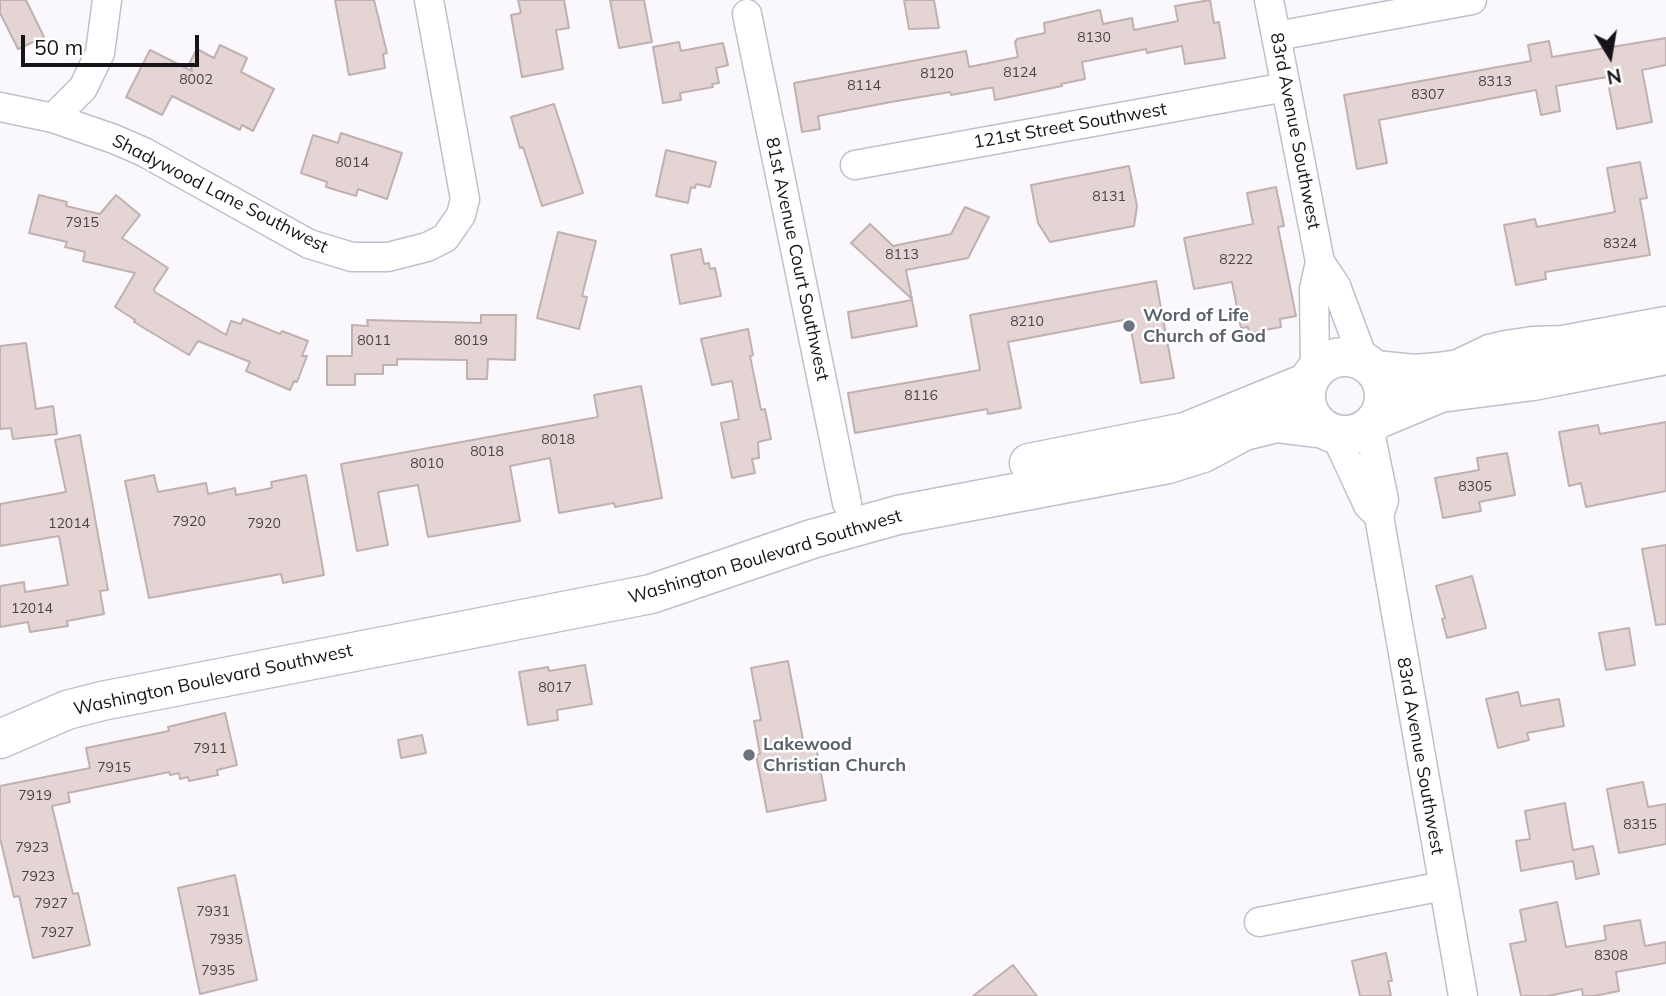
<!DOCTYPE html>
<html>
<head>
<meta charset="utf-8">
<style>
  body { margin:0 }
  #map { position:relative; width:1666px; height:996px; overflow:hidden; background:#faf8fd; font-family:Mulish,sans-serif }
  canvas { display:block }
  .north { position:absolute; left:1575px; top:21px; width:70px; height:70px; -webkit-text-stroke:5px #fff; paint-order:stroke; rotate:169deg; font-size:19px; font-weight:700; line-height:28px; text-align:center; color:#161418 }
  .north::after { content:''; display:block; margin:auto; width:24px; height:32px; background:#161418; clip-path:polygon(50% 0,100% 100%,50% 72%,0 100%) }
  .scale { position:absolute; left:21px; top:35px; width:178px; height:32px; box-sizing:border-box; border:4px solid #161418; border-top:0; padding-left:9px; font-size:21px; line-height:24px; white-space:nowrap; color:#161418; -webkit-text-stroke:5px #fff; paint-order:stroke }
</style>
</head>
<body>
<div id="map">
<canvas width="1666" height="996"></canvas>
<div class="north">N</div>
<div class="scale">50 m</div>
</div>
<script>
const ctx = document.querySelector('canvas').getContext('2d');
ctx.lineJoin = 'round';
function fill(path, color) { ctx.fillStyle = color; ctx.fill(path, 'evenodd'); }
const toPath = rows => new Path2D(rows.map(r => 'M' + r).join(''));
function trace(path, color, width, dash) { ctx.strokeStyle = color; ctx.lineWidth = width; ctx.lineCap = dash ? 'butt' : 'round'; ctx.setLineDash(dash || []); ctx.stroke(path); }
function drawText(font, color, halo, rows, align = 'center') {
  ctx.font = font + ' Mulish,sans-serif'; ctx.lineWidth = 5; ctx.setLineDash([]); ctx.textBaseline = 'middle'; ctx.strokeStyle = halo; ctx.fillStyle = color; for (const [text, x, y, turn = 0] of rows) {
    ctx.save(); ctx.translate(x, y); ctx.rotate((+turn || 0) * Math.PI / 180); ctx.textAlign = isNaN(turn) ? turn : align; if (halo) ctx.strokeText(text, 0, 0); ctx.fillText(text, 0, 0); ctx.restore();
  }
}
const building = toPath([
  [0,0,26,0,44,37,18,49,0,13,0,0],
  [335,0,374,0,387,53,383,54,385,68,349,75,335,0],
  [518,0,564,0,569,28,556,30,563,69,522,77,511,15,521,13,518,0],
  [610,0,644,0,652,42,619,48,610,0],
  [904,0,934,0,939,28,909,29,904,0],
  [1210,0,1214,23,1219,22,1225,58,1185,64,1182,46,1147,53,1146,49,1082,62,1085,79,1061,84,1062,86,995,100,993,88,989,88,951,95,950,92,891,102,818,116,820,129,802,132,794,83,966,51,969,67,1018,57,1015,42,1017,39,1045,33,1044,23,1100,10,1103,24,1132,18,1134,30,1178,21,1175,6,1210,0],
  [1666,38,1666,65,1642,70,1652,122,1617,129,1607,77,1556,86,1560,111,1541,115,1536,90,1379,120,1387,163,1357,169,1344,95,1531,61,1528,45,1549,41,1552,57,1666,38],
  [679,42,681,51,723,43,728,65,716,68,719,83,712,84,713,87,680,93,681,100,663,103,653,47,679,42],
  [220,45,247,58,241,72,274,89,253,131,242,125,240,130,172,96,162,115,126,97,150,50,192,71,190,62,197,49,214,58,220,45],
  [554,104,583,193,542,206,523,147,520,148,511,117,554,104],
  [341,133,402,153,387,199,358,189,356,196,326,187,327,182,301,173,313,135,338,143,341,133],
  [666,150,716,162,710,187,696,184,695,188,691,187,688,203,656,196,666,150],
  [1640,162,1647,198,1640,199,1650,255,1545,272,1546,279,1516,285,1504,225,1535,219,1537,227,1615,212,1607,168,1640,162],
  [1129,166,1137,206,1134,226,1050,242,1038,223,1031,185,1129,166],
  [1276,187,1284,226,1278,227,1296,316,1280,319,1281,327,1249,333,1248,327,1241,328,1232,282,1194,289,1184,238,1253,224,1247,193,1276,187],
  [39,195,67,202,66,206,100,214,116,195,140,215,122,238,168,268,154,289,155,292,226,335,231,321,241,324,243,319,280,334,282,331,308,341,302,356,307,356,297,382,294,381,290,390,246,371,250,362,198,341,189,355,134,322,135,320,115,307,135,273,83,261,85,252,65,247,67,242,29,233,39,195],
  [965,207,989,217,968,258,906,270,912,299,851,243,870,224,893,246,951,234,965,207],
  [558,232,596,241,582,296,587,297,579,329,537,318,558,232],
  [701,249,704,264,709,263,710,269,715,268,721,296,680,304,671,255,701,249],
  [1156,281,1174,378,1141,383,1129,319,1008,342,1021,408,988,414,987,409,855,433,848,393,980,370,970,315,1156,281],
  [912,300,917,326,852,338,848,312,912,300],
  [481,315,516,315,515,360,488,359,487,379,467,379,467,360,397,359,397,365,383,365,383,374,355,374,355,385,327,385,327,356,352,356,352,325,368,326,367,320,481,323,481,315],
  [748,329,753,355,750,356,761,410,765,409,771,439,758,442,759,458,752,459,755,473,732,478,721,423,739,419,732,381,712,385,701,339,748,329],
  [26,343,36,409,53,406,57,434,13,439,11,428,0,429,0,346,26,343],
  [641,386,662,498,615,507,614,503,559,513,550,458,510,466,520,521,428,537,418,485,378,492,388,545,357,551,341,464,598,417,594,395,641,386],
  [1666,422,1666,491,1586,507,1581,483,1569,486,1559,432,1598,425,1600,434,1666,422],
  [80,435,108,590,100,591,104,614,67,621,68,626,30,632,28,622,0,627,0,586,24,582,25,592,68,585,59,536,0,546,0,504,66,492,55,440,80,435],
  [1507,453,1515,495,1479,502,1481,511,1443,518,1435,478,1479,470,1477,458,1507,453],
  [154,475,158,492,206,483,208,494,235,488,236,495,272,488,271,482,306,475,324,575,283,583,281,574,149,598,125,481,154,475],
  [1666,545,1666,624,1656,625,1642,549,1666,545],
  [1472,576,1486,628,1447,638,1442,619,1445,618,1436,586,1472,576],
  [1629,628,1635,665,1606,670,1599,633,1629,628],
  [788,661,804,745,815,742,826,800,767,812,756,755,760,754,754,721,761,720,751,668,788,661],
  [585,665,592,704,557,710,558,720,528,725,519,672,548,667,549,671,585,665],
  [1518,692,1521,706,1559,699,1564,726,1527,733,1529,740,1498,748,1486,699,1518,692],
  [225,713,237,765,217,770,218,775,189,781,188,777,180,779,179,773,170,775,169,772,68,793,70,802,52,806,73,894,78,893,90,945,33,958,19,896,14,897,0,838,0,786,90,768,86,748,169,731,168,727,225,713],
  [422,735,426,753,401,758,398,740,422,735],
  [1643,782,1648,807,1666,804,1666,844,1619,853,1607,789,1643,782],
  [1565,803,1573,850,1593,846,1599,874,1576,879,1573,861,1521,871,1516,841,1530,839,1525,811,1565,803],
  [235,875,257,980,200,994,178,888,235,875],
  [1557,902,1566,947,1606,940,1604,926,1640,920,1645,946,1666,942,1666,963,1616,972,1619,991,1594,996,1583,996,1582,989,1548,996,1521,996,1510,944,1526,941,1520,910,1557,902],
  [1386,953,1392,981,1388,981,1391,996,1360,996,1352,961,1386,953],
  [1013,965,1037,996,973,996,1013,965]
]);
fill(building, '#e4d4d4');
trace(building, '#c0b1b0', 2);
const street = toPath([
  [1269,0,1320,262,1314,289,1315,370],
  [747,14,847,503],
  [1277,36,1472,0],
  [0,107,53,118,114,139,144,152,309,244,352,257,388,257,427,247,445,238,461,215,465,199,429,0],
  [53,118,83,88,100,53,107,0],
  [855,165,1286,87],
  [1320,262,1336,286,1364,361],
  [1369,427,1384,500,1379,516,1463,996],
  [1335,434,1368,505,1379,516],
  [1259,922,1443,886]
]);
const secondary = toPath([
  '1306 396a39 39 0 1 1 78 0a39 39 0 1 1-78 0Z',
  [1375,370,1414,374,1439,372,1459,369,1490,354,1506,350,1533,346,1563,345,1666,326],
  [1378,419,1440,393,1533,381,1666,355],
  [1029,463,1185,432,1308,382],
  [0,739,67,710,102,701,651,594,812,539,898,515,1168,464,1203,453,1244,431,1276,423,1324,429]
]);
trace(street, '#c3beca', 31);
trace(secondary, '#c3beca', 41);
trace(street, '#fff', 28);
trace(secondary, '#fff', 38);
for (const [x, y, r, color] of [
  [1129,326,7,"#6b7280"],
  [749,755,7,"#6b7280"]
]) { const dot = new Path2D(); dot.arc(x, y, r, 0, 2 * Math.PI); ctx.fillStyle = color; ctx.fill(dot); trace(dot, '#fff', 2.5); }
drawText('14px', '#4a4447', null, [
  ["8130",1094,38],
  ["8124",1020,73],
  ["8120",937,74],
  ["8002",196,80],
  ["8313",1495,82],
  ["8114",864,86],
  ["8307",1428,95],
  ["8014",352,163],
  ["8131",1109,197],
  ["7915",82,223],
  ["8324",1620,244],
  ["8113",902,255],
  ["8222",1236,260],
  ["8210",1027,322],
  ["8011",374,341],
  ["8019",471,341],
  ["8116",921,396],
  ["8018",558,440],
  ["8018",487,452],
  ["8010",427,464],
  ["8305",1475,487],
  ["7920",189,522],
  ["12014",69,524],
  ["7920",264,524],
  ["12014",32,609],
  ["8017",555,688],
  ["7911",210,749],
  ["7915",114,768],
  ["7919",35,796],
  ["8315",1640,825],
  ["7923",32,848],
  ["7923",38,877],
  ["7927",51,904],
  ["7931",213,912],
  ["7927",57,933],
  ["7935",226,940],
  ["8308",1611,956],
  ["7935",218,971]
]);
drawText('18px', '#161418', '#fff', [
  ["121st Street Southwest",1070,126,-10],
  ["83rd Avenue Southwest",1295,131,79],
  ["Shadywood Lane Southwest",220,194,27],
  ["81st Avenue Court Southwest",797,259,78],
  ["Washington Boulevard Southwest",765,557,-17],
  ["Washington Boulevard Southwest",213,680,-12],
  ["83rd Avenue Southwest",1420,756,80]
]);
drawText('bold 18px', '#5b616d', '#fff', [
  ["Word of Life",1143,316],
  ["Church of God",1143,337],
  ["Lakewood",763,745],
  ["Christian Church",763,766]
], 'left');
</script>
</body>
</html>
